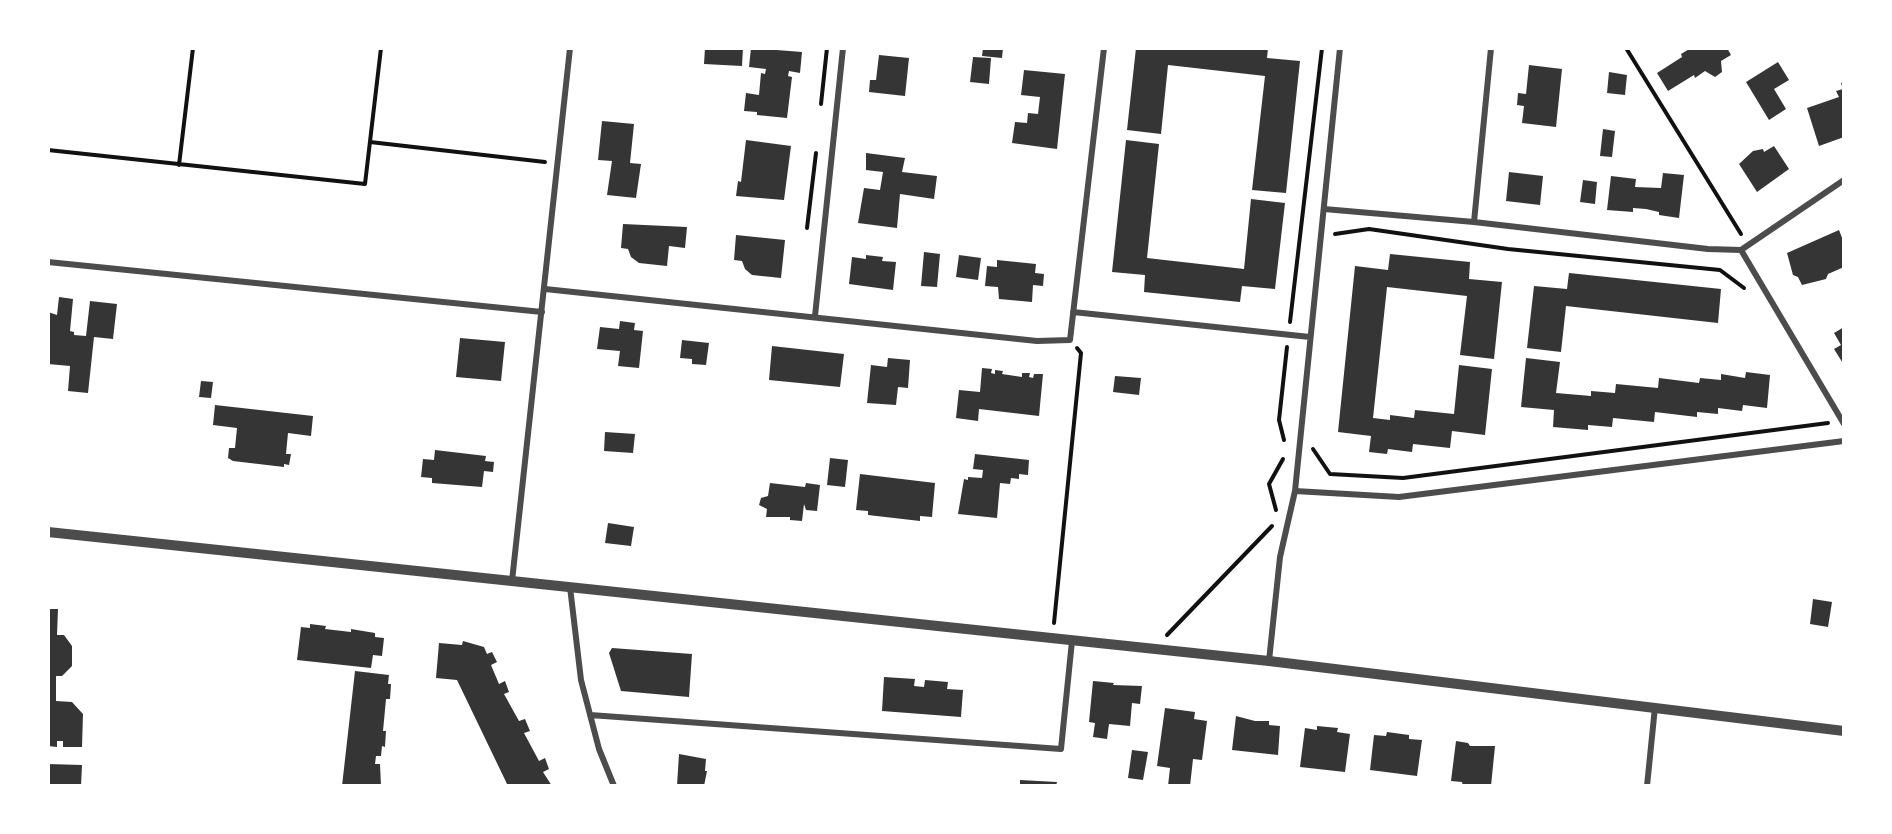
<!DOCTYPE html>
<html>
<head>
<meta charset="utf-8">
<style>
  body { margin:0 }
  #map { position:relative; width:1892px; height:834px; overflow:hidden; background:#fff; font-family:"Fira Sans Condensed",sans-serif }
  canvas { display:block }
  .frame { position:absolute; inset:0; border:50px solid #fff; pointer-events:none }
</style>
</head>
<body>
<div id="map">
<canvas width="1892" height="834"></canvas>
<div class="frame"></div>
</div>
<script>
const ctx = document.querySelector('canvas').getContext('2d');
ctx.lineJoin = 'round';
function fill(path, color) { ctx.fillStyle = color; ctx.fill(path, 'evenodd'); }
const toPath = rows => new Path2D(rows.map(r => 'M' + r).join(''));
function trace(path, color, width, dash) { ctx.strokeStyle = color; ctx.lineWidth = width; ctx.lineCap = dash ? 'butt' : 'round'; ctx.setLineDash(dash || []); ctx.stroke(path); }
fill(toPath([
  [705,48,743,48,742,66,704,64],
  [751,48,802,52,800,73,789,71,788,76,792,77,787,118,757,115,757,112,744,111,746,93,759,95,761,73,765,74,766,69,749,67],
  [983,48,1003,48,1002,58,982,56],
  [1136,48,1268,48,1267,58,1300,61,1286,193,1252,190,1265,76,1168,65,1161,134,1127,130],
  [1691,48,1727,48,1731,55,1721,61,1722,72,1715,77,1705,71,1695,78,1694,75,1668,91,1657,73,1682,57,1681,54],
  [879,55,909,58,905,96,869,92,870,80,876,80],
  [973,57,991,58,989,84,970,82],
  [1778,62,1789,80,1774,89,1786,109,1769,120,1746,82],
  [1529,65,1562,69,1556,127,1522,123,1524,106,1517,105,1518,93,1526,94],
  [1024,70,1065,74,1057,149,1012,143,1015,122,1027,123,1028,113,1038,114,1040,97,1021,95],
  [1609,72,1627,75,1625,95,1607,93],
  [1844,82,1844,137,1819,146,1807,108,1839,97,1836,91,1843,89,1841,83],
  [602,121,634,124,630,163,641,164,636,198,607,195,612,161,598,160],
  [1603,129,1615,131,1612,157,1600,156],
  [746,140,791,146,784,200,736,196,738,181,741,182],
  [1126,140,1159,144,1147,258,1244,269,1251,199,1285,203,1275,289,1242,286,1240,302,1144,292,1145,275,1112,272],
  [1774,146,1789,169,1757,192,1739,164,1753,151,1763,149,1764,152],
  [866,153,905,158,902,172,937,176,934,199,900,194,897,228,858,223,864,188,880,190,883,172,866,170],
  [1509,172,1543,176,1540,205,1506,201],
  [1663,173,1684,175,1679,218,1659,215,1659,212,1646,209,1633,208,1633,212,1607,210,1611,176,1636,179,1635,187,1661,188],
  [1583,180,1597,182,1595,204,1580,202],
  [623,224,687,227,685,248,669,246,667,266,639,263,631,257,628,249,621,248],
  [1839,230,1844,243,1844,267,1828,274,1826,279,1802,285,1798,277,1793,275,1787,253],
  [736,235,785,240,781,278,752,275,745,269,742,261,734,260],
  [924,252,940,254,937,287,921,286],
  [1390,254,1470,262,1469,279,1502,282,1494,359,1460,355,1467,296,1387,287,1373,418,1390,420,1390,415,1414,418,1415,410,1454,414,1459,365,1492,369,1485,435,1452,431,1450,448,1413,444,1412,452,1388,449,1387,454,1369,452,1371,436,1338,432,1355,266,1388,270],
  [866,255,883,257,882,261,896,262,893,290,849,284,852,257,866,259],
  [959,255,981,258,978,280,956,277],
  [997,260,1036,264,1035,273,1044,274,1043,286,1033,285,1032,302,999,299,998,287,985,286,987,266,997,267],
  [1569,273,1721,289,1718,323,1566,306,1561,352,1527,348,1534,286,1567,289],
  [59,297,73,299,70,331,74,332,74,335,86,336,90,301,117,304,113,339,94,337,88,393,68,391,70,366,48,364,48,312,57,315],
  [620,321,635,323,634,330,643,331,639,368,618,366,620,351,597,349,600,327,619,329],
  [1844,327,1844,365,1834,349,1841,345,1834,333],
  [460,338,505,342,501,381,456,377],
  [682,340,709,343,706,365,692,364,692,359,680,358],
  [772,346,844,354,840,387,769,380],
  [888,358,910,360,908,388,898,387,896,405,867,403,871,365,887,367],
  [1526,358,1560,362,1556,393,1591,396,1591,391,1615,393,1616,384,1658,388,1659,378,1699,383,1700,378,1721,380,1721,374,1745,378,1746,372,1770,375,1767,408,1743,405,1742,411,1718,408,1718,414,1697,412,1697,417,1655,412,1654,422,1613,418,1612,427,1588,425,1588,430,1553,427,1554,410,1521,407],
  [982,368,992,369,991,373,995,374,995,370,1003,371,1002,374,1022,377,1022,373,1030,373,1029,377,1033,378,1034,374,1043,374,1039,416,979,409,978,421,956,418,959,390,980,392],
  [1115,376,1141,378,1139,395,1113,392],
  [201,381,213,382,211,398,199,397],
  [215,405,313,416,311,436,288,433,286,454,291,454,289,465,284,464,284,467,233,461,228,458,229,448,235,448,237,428,213,425],
  [605,432,635,434,633,453,604,451],
  [435,450,486,456,485,461,494,462,493,472,484,471,482,487,432,483,432,478,421,477,423,459,434,460],
  [975,454,1029,460,1028,475,1019,474,1019,479,1011,478,1010,484,1000,483,997,518,958,514,964,479,968,480,968,477,982,478,983,470,973,469],
  [830,458,848,460,845,487,827,485],
  [860,474,935,483,932,517,920,516,920,521,868,515,868,511,856,510],
  [770,483,805,487,806,483,820,485,817,511,806,510,804,504,802,521,790,520,790,517,766,517,767,509,759,505,761,498,768,496],
  [608,523,634,527,631,546,605,543],
  [1813,599,1832,602,1828,627,1810,624],
  [48,609,58,609,57,635,64,635,72,646,72,666,62,676,56,676,56,701,72,702,83,714,82,747,63,747,63,741,57,741,57,747,48,746],
  [310,624,326,626,325,629,351,632,351,629,375,633,375,637,384,638,382,656,373,655,371,668,297,660,301,627,310,628],
  [463,641,484,647,487,654,492,652,497,662,491,665,499,684,505,681,509,692,504,694,519,721,525,719,530,731,524,733,539,761,545,758,549,769,543,772,552,786,508,786,457,680,436,678,439,643,462,645],
  [612,648,692,654,689,697,621,691,609,653],
  [355,671,389,675,388,684,391,684,390,699,386,699,383,731,386,731,385,747,382,746,381,756,376,756,375,764,380,764,381,786,342,786],
  [884,677,915,679,914,686,924,687,925,680,948,682,947,689,963,690,961,717,882,711],
  [1093,681,1114,683,1113,685,1142,686,1140,704,1132,703,1130,726,1109,724,1107,739,1093,737,1095,723,1089,722],
  [1165,708,1195,712,1194,719,1207,721,1202,760,1193,759,1190,786,1168,786,1170,768,1157,766],
  [1236,716,1255,721,1269,721,1269,725,1280,726,1278,755,1232,750],
  [1317,726,1338,728,1337,732,1350,734,1345,772,1300,767,1305,728,1317,730],
  [1387,732,1409,735,1409,739,1422,740,1417,776,1370,770,1374,735,1386,736],
  [1456,741,1468,743,1470,746,1495,746,1491,786,1463,786,1462,782,1451,781],
  [1132,750,1148,752,1143,780,1128,778],
  [679,754,706,759,705,771,707,771,704,786,677,786],
  [48,764,82,765,81,786,48,786],
  [1020,780,1057,782,1056,786,1020,786]
]), '#353535');
trace(toPath([
  [1626,48,1741,234],
  [821,104,827,48],
  [370,142,545,162],
  [48,150,365,184,381,48],
  [179,165,193,48],
  [807,228,816,153],
  [1335,234,1369,229,1508,249,1720,270,1744,288],
  [1290,322,1322,48],
  [1284,440,1279,420,1287,347],
  [1313,449,1330,474,1403,478,1828,423],
  [1276,510,1269,484,1283,459],
  [1054,623,1081,353,1077,348],
  [1167,635,1272,526]
]), '#111', 4);
trace(toPath([
  [1324,209,1474,222,1708,249,1741,250,1844,424],
  [1474,222,1491,48],
  [1741,250,1844,180],
  [48,262,542,312],
  [545,289,1037,341,1070,340,1104,48],
  [1073,312,1310,337],
  [815,316,843,48],
  [1295,491,1399,497,1844,441],
  [512,581,570,48],
  [570,587,581,680,599,749,614,786],
  [1269,661,1280,557,1295,491,1340,48],
  [590,715,1061,749,1072,641],
  [1647,786,1655,707]
]), '#4c4c4c', 6);
trace(toPath([
  [48,532,1269,661,1844,731]
]), '#4c4c4c', 10);
</script>
</body>
</html>
